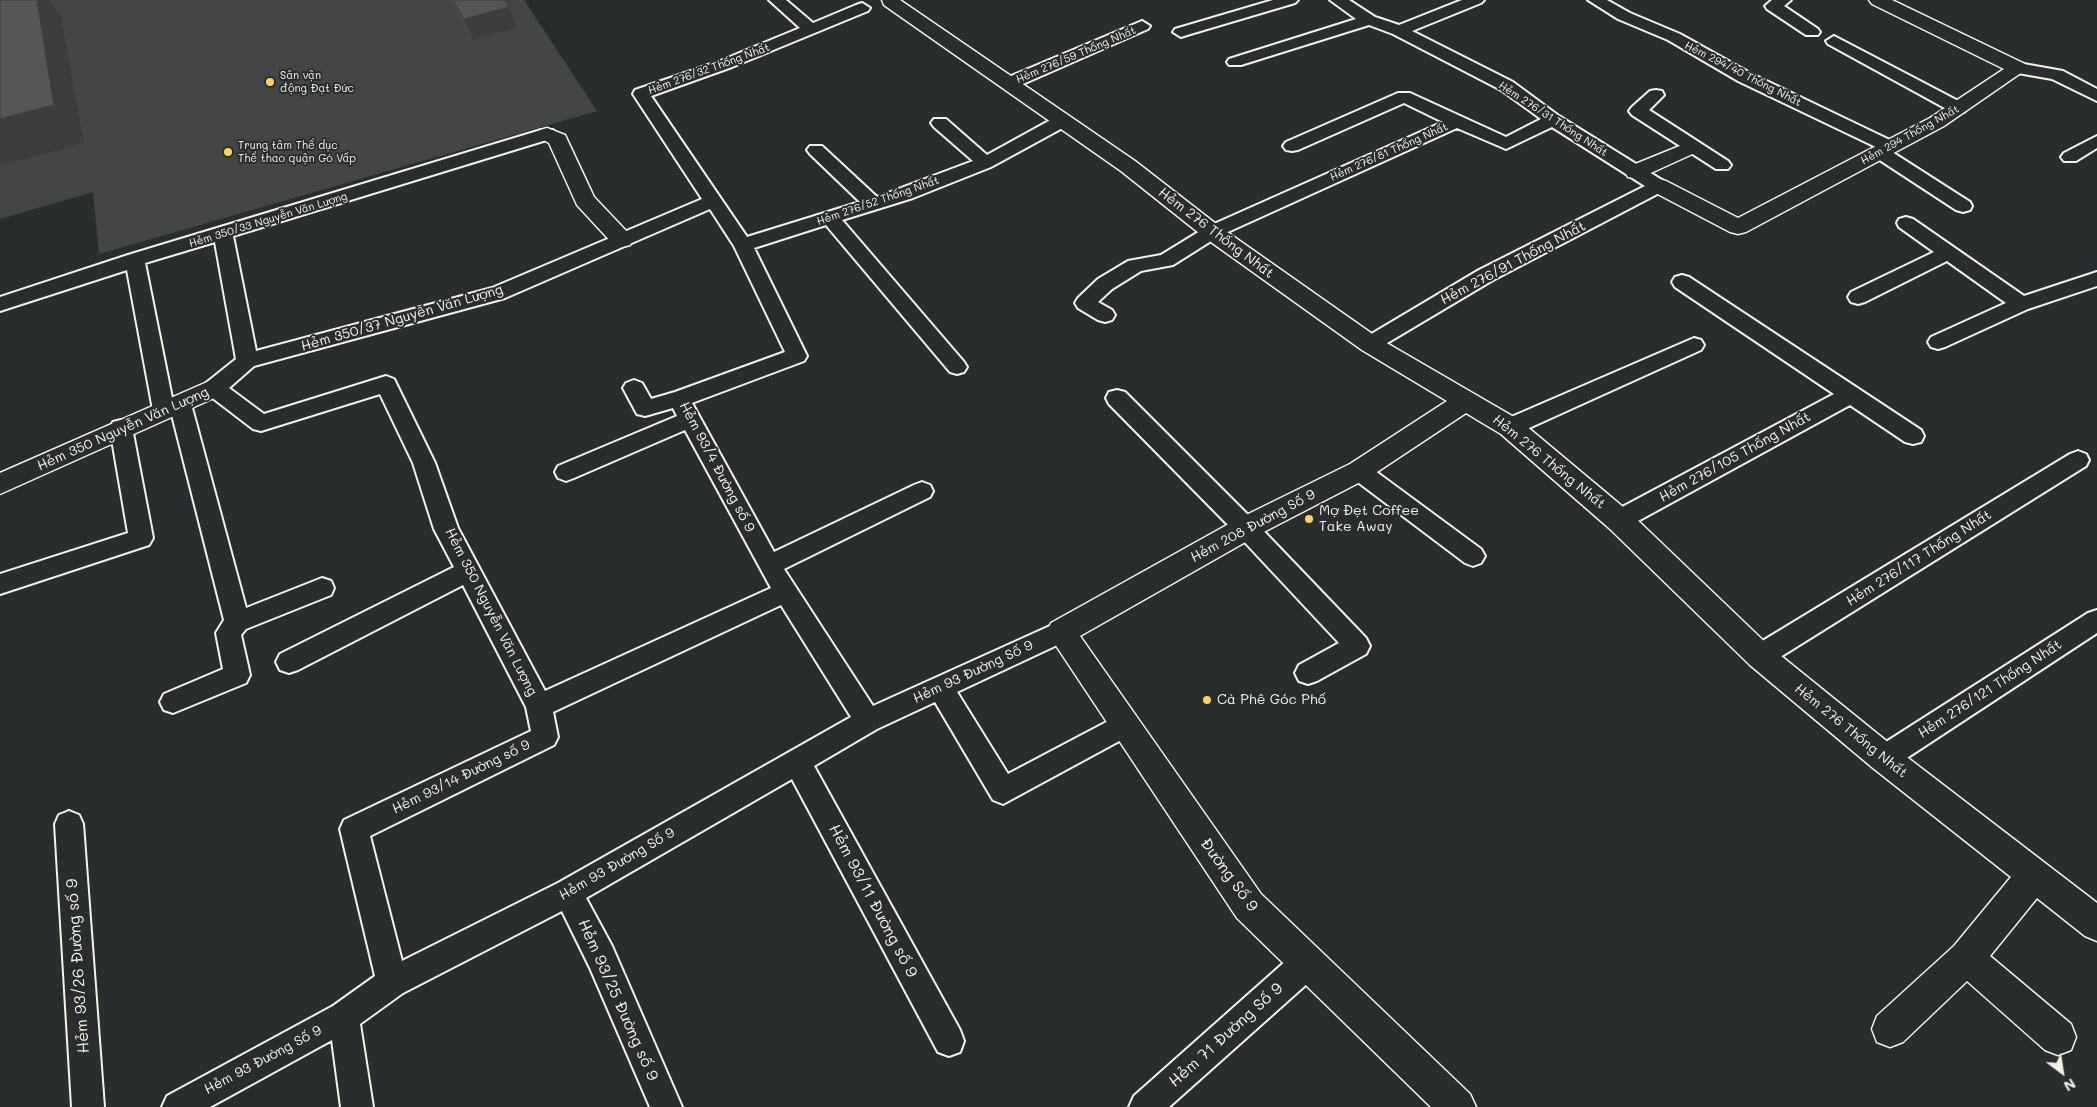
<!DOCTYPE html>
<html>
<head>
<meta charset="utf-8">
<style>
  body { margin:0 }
  #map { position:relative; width:2097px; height:1107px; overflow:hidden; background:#2a2d2e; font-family:Mali,sans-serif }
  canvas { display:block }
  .north { position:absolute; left:2037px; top:1047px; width:50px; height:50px; -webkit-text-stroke:4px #2a2d2e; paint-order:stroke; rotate:149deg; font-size:14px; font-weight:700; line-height:20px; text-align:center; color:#f4f1e8 }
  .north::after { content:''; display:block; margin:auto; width:18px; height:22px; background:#f4f1e8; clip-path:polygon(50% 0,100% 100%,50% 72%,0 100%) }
</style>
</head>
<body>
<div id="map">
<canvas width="2097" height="1107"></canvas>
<div class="north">N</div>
</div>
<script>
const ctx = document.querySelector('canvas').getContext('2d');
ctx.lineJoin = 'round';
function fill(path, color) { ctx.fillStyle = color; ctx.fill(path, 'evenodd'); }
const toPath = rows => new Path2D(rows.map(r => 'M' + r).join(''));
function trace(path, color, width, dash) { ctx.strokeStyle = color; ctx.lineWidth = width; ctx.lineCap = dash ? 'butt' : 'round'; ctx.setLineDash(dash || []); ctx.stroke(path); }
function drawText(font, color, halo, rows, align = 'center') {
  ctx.font = font + ' Mali,sans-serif'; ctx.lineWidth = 4; ctx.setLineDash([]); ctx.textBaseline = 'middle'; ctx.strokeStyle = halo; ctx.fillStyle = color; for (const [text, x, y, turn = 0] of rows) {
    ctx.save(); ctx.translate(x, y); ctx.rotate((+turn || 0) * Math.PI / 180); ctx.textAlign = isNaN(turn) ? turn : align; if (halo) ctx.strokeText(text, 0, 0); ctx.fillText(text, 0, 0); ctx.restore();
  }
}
fill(toPath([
  [0,0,524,0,597,111,99,254,93,192,0,219]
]), '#444645');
const lane = toPath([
  [769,0,786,0,813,23,856,5,862,3,870,8,868,11,732,67,651,96,747,237,860,202,810,154,807,150,810,146,822,146,877,197,973,161,934,127,931,123,934,119,946,119,987,155,1056,117,1068,117,1071,121,1068,125,991,167,913,198,842,220,964,362,967,367,964,372,957,374,950,372,826,225,754,248,807,356,804,361,692,403,774,552,914,485,922,482,930,485,933,491,930,497,784,569,873,706,1061,621,1070,625,1073,632,1070,639,957,692,1008,774,1116,717,1125,713,1134,717,1138,725,1134,733,1003,804,993,800,935,702,877,729,814,766,960,1030,964,1041,960,1052,949,1056,938,1052,792,779,586,898,612,946,682,1107,650,1107,590,968,562,911,403,993,360,1024,373,1107,341,1107,332,1040,210,1107,162,1107,167,1096,333,1006,375,976,340,829,344,820,531,731,526,707,463,585,298,670,289,673,280,670,276,662,280,654,454,567,434,529,413,463,380,394,261,431,253,429,206,393,203,388,206,383,236,359,215,242,145,263,172,398,180,396,188,398,191,404,246,608,322,578,331,581,334,588,331,595,246,629,241,635,250,675,246,683,173,713,164,710,160,702,164,694,223,669,216,633,224,620,172,415,164,418,156,416,153,410,127,270,0,311,0,297,128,255,541,130,553,130,556,134,553,138,233,236,256,351,492,288,702,199,633,94,635,90,720,61,800,28,769,0],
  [710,209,734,246,785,352,675,392,651,399,642,383,634,380,626,383,623,388,637,414,645,416,673,408,677,416,558,466,555,472,558,478,566,481,574,478,685,430,771,588,545,691,458,528,435,463,394,379,386,376,264,414,229,388,254,366,505,298,710,209],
  [781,605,851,717,558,883,402,961,370,836,554,745,558,737,553,712,781,605],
  [1273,0,1298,0,1295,3,1187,35,1181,37,1173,32,1175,29,1273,0],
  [1330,0,1349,0,1375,17,1399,25,1462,0,1484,0,1481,3,1412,31,1513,82,1559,116,1665,182,1668,186,1665,190,1493,280,1377,349,1370,351,1363,349,1360,344,1363,339,1479,270,1645,186,1552,127,1506,149,1457,128,1219,236,1173,265,1141,271,1112,289,1098,302,1112,310,1115,315,1112,320,1105,322,1098,320,1078,308,1075,303,1078,298,1098,279,1128,261,1161,255,1205,228,1443,122,1404,103,1298,150,1292,151,1286,150,1283,146,1286,142,1398,93,1410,93,1506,137,1541,119,1501,90,1393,34,1369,25,1241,65,1229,65,1227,62,1229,59,1356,19,1330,0],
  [1588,0,1607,0,1630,13,1680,34,1750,73,1896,143,1899,147,1892,152,1970,202,1972,206,1970,210,1963,212,1956,210,1875,157,1872,153,1878,148,1738,81,1668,40,1618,19,1588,0],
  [1772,0,1791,0,1784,6,1818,29,1820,32,1818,35,1806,35,1767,9,1765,6,1772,0],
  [1142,21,1150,26,1148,29,1016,87,1004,87,1002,83,1004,79,1142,21],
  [1834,36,1964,104,1967,108,1964,112,1952,112,1828,44,1826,41,1834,36],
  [2018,63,2063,71,2097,89,2097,101,2052,79,2012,72,2010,68,2012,64,2018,63],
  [1656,90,1662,91,1664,95,1649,110,1728,161,1731,165,1728,169,1716,169,1632,115,1629,111,1632,107,1650,91,1656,90],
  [2097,136,2097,148,2076,161,2064,161,2061,157,2064,153,2097,136],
  [1906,217,1913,219,2024,296,2097,272,2097,286,2028,309,1945,347,1938,349,1931,347,1928,342,1931,337,2006,303,1947,261,1865,302,1858,304,1851,302,1848,297,1851,292,1934,252,1899,227,1897,223,1899,219,1906,217],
  [1682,275,1689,277,1921,430,1924,436,1921,442,1913,444,1905,442,1850,405,1627,527,1619,529,1611,527,1607,520,1611,513,1834,394,1675,287,1672,282,1675,277,1682,275],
  [1694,338,1701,340,1704,345,1701,350,1518,433,1510,435,1502,433,1499,427,1502,421,1694,338],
  [1117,390,1125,392,1254,521,1366,638,1370,646,1366,654,1317,681,1308,684,1299,681,1295,673,1299,665,1339,643,1238,535,1109,404,1106,398,1109,392,1117,390],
  [121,420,129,422,132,428,153,538,149,545,0,594,0,574,128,533,110,428,113,422,121,420],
  [2078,451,2086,454,2089,460,2086,466,1769,664,1760,667,1751,664,1747,656,1751,648,2070,454,2078,451],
  [1359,462,1367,465,1481,549,1485,556,1481,563,1473,566,1465,563,1351,477,1348,471,1351,465,1359,462],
  [2097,610,2097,633,1893,767,1884,770,1875,767,1871,758,1875,749,2088,613,2097,610],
  [69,811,79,815,83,824,104,1107,72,1107,55,824,59,815,69,811],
  [1307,948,1318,952,1322,963,1318,974,1169,1107,1129,1107,1134,1096,1296,952,1307,948]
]);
const street = toPath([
  [882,0,900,0,1135,161,1220,227,1378,338,1519,420,1629,512,1770,647,1895,748,2097,903,2097,941,2085,936,2037,898,1990,956,2071,1024,2076,1037,2071,1050,2058,1055,2045,1050,1967,981,1903,1042,1890,1047,1877,1042,1872,1029,1877,1016,1954,946,2011,877,1873,768,1750,665,1609,528,1501,434,1466,413,1368,478,1256,536,1080,636,1261,894,1470,1094,1476,1107,1431,1107,1237,918,1047,632,1051,623,1236,520,1350,464,1447,401,1362,350,1204,237,1121,171,884,5,882,0],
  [1869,0,1892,0,2025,64,2028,68,1944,126,1746,232,1738,234,1730,232,1652,191,1648,186,1652,181,1659,179,1666,181,1738,218,1930,118,2004,69,1872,4,1869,0],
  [547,128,565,135,594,197,630,235,633,240,630,245,622,247,614,245,577,205,549,143,540,138,537,134,540,130,547,128],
  [1692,141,1699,143,1702,147,1699,151,1642,177,1635,178,1628,177,1625,172,1628,167,1692,141],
  [214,379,223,382,226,388,223,394,0,494,0,473,214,379]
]);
trace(lane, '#f4f1e8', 4);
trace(street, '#f4f1e8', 3);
fill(lane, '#2a2d2e');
fill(street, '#2a2d2e');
fill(toPath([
  [450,0,504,0,517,28,473,40]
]), '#494b4a');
fill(toPath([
  [37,0,49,0,61,17,84,143,0,166,0,119],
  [509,7,517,28,473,40,464,19]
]), '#3c3d3c');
const building = toPath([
  [0,0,37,0,54,105,0,119,0,0],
  [453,0,504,0,509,7,464,19,453,0]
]);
fill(building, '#555756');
trace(building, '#3c3d3c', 1);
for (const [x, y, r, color] of [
  [270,82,5,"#ffd166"],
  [228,152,5,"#ffd166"],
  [1309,519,5,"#ffd166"],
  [1207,700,5,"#ffd166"]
]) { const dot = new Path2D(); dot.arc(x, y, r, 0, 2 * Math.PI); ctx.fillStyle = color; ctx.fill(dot); trace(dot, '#2a2d2e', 2); }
drawText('11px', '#f4f1e8', '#2a2d2e', [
  ["Hẻm 276/59 Thống Nhất",1076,55,-23],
  ["Hẻm 276/32 Thống Nhất",709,69,-20],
  ["Hẻm 294/40 Thống Nhất",1743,74,27],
  ["Hẻm 276/31 Thống Nhất",1553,119,33],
  ["Hẻm 294 Thống Nhất",1910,135,-29],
  ["Hẻm 276/81 Thống Nhất",1389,152,-24],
  ["Hẻm 276/52 Thống Nhất",878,201,-19],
  ["Hẻm 350/33 Nguyễn Văn Lượng",268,220,-17]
]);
drawText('11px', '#f4f1e8', '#2a2d2e', [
  ["Sân vận",280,76],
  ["động Đạt Đức",280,89],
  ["Trung tâm Thể dục",238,146],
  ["Thể thao quận Gò Vấp",238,159]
], 'left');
drawText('14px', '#f4f1e8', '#2a2d2e', [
  ["Hẻm 276 Thống Nhất",1216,233,37],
  ["Hẻm 276/91 Thống Nhất",1513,263,-28],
  ["Hẻm 350/37 Nguyễn Văn Lượng",402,318,-16],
  ["Hẻm 350 Nguyễn Văn Lượng",123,429,-24],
  ["Hẻm 276/105 Thống Nhất",1735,457,-29],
  ["Hẻm 276 Thống Nhất",1549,462,39],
  ["Hẻm 93/4 Đường số 9",717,467,62],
  ["Hẻm 208 Đường Số 9",1253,526,-28],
  ["Hẻm 276/117 Thống Nhất",1919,558,-32],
  ["Hẻm 350 Nguyễn Văn Lượng",491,612,63],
  ["Hẻm 93 Đường Số 9",973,672,-25],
  ["Hẻm 276/121 Thống Nhất",1990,689,-33],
  ["Hẻm 276 Thống Nhất",1851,731,39],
  ["Hẻm 93/14 Đường số 9",461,777,-26],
  ["Hẻm 93 Đường Số 9",617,864,-30],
  ["Hẻm 93 Đường Số 9",263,1060,-28]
]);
drawText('14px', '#f4f1e8', '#2a2d2e', [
  ["Mợ Đẹt Coffee",1319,511],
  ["Take Away",1319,527],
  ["Cà Phê Góc Phố",1217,700]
], 'left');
drawText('16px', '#f4f1e8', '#2a2d2e', [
  ["Đường Số 9",1229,875,54],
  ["Hẻm 93/11 Đường số 9",873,901,62],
  ["Hẻm 93/26 Đường số 9",78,966,-94],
  ["Hẻm 93/25 Đường số 9",618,1000,66],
  ["Hẻm 71 Đường Số 9",1226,1035,-42]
]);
</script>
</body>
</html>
